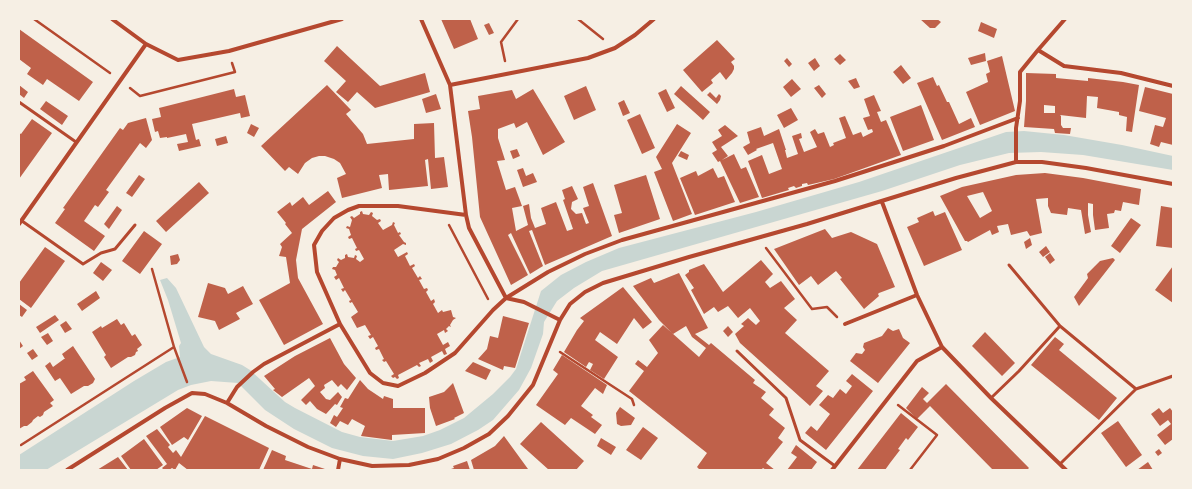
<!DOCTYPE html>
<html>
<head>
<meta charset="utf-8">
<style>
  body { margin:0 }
  #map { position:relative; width:1192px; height:489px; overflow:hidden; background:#f6efe4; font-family:"Asap Condensed",sans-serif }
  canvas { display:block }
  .frame { position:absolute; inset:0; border:20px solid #f6efe4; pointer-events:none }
</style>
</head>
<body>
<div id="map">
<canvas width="1192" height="489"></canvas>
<div class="frame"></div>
</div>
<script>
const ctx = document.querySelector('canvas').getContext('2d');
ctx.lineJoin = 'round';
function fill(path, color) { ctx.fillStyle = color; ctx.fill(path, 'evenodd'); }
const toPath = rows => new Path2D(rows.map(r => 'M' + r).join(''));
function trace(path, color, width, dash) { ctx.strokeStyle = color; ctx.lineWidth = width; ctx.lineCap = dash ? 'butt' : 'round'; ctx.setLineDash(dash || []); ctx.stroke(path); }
fill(toPath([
  [1024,131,1064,135,1122,145,1173,156,1173,170,1083,155,1041,152,1009,153,960,165,882,191,602,271,574,288,557,301,544,322,543,334,531,368,519,390,493,420,478,430,451,444,422,453,393,459,363,456,332,448,294,429,265,410,238,383,211,381,191,385,178,390,46,470,19,470,19,455,134,381,166,362,180,357,179,346,181,343,168,300,160,280,167,278,176,288,204,347,211,354,242,365,250,370,285,402,295,408,342,432,360,437,393,441,423,436,440,430,464,418,493,394,510,377,516,369,541,291,561,275,586,262,619,248,756,212,859,182,1006,132]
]), '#c9d6d2');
fill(toPath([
  [441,19,470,19,478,39,454,49],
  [920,19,937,19,941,22,935,28,930,28],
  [981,22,997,29,994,38,978,31],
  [489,23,494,33,489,35,484,25],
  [19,29,93,82,79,101,47,79,43,85,27,74,31,68,19,59],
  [717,40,735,59,731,62,734,66,734,69,732,73,726,80,720,72,711,80,713,83,702,92,683,70],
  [337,46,380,86,425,73,430,92,375,108,357,92,348,102,336,92,346,81,324,61],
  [985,53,986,61,971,65,968,58],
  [840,54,846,60,840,65,834,59],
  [1002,56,1015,111,980,125,966,92,988,82,986,74,990,72,987,61],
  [787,58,792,64,789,67,784,61],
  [815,58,820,66,814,71,808,63],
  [901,65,911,78,903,84,893,72],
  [1026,73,1056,74,1056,78,1088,81,1088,78,1123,82,1139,85,1132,132,1126,131,1127,117,1119,115,1119,112,1097,108,1098,97,1087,96,1086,118,1060,115,1061,116,1061,125,1063,128,1071,128,1070,134,1055,133,1054,129,1024,127,1026,101],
  [1044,105,1055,106,1055,113,1044,113],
  [933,77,937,86,939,85,947,102,949,102,959,124,971,118,975,127,942,140,917,83],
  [856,78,860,87,854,89,848,81],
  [792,79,801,89,791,97,783,87],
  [19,85,28,92,24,98,19,94],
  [327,85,351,110,346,114,363,134,367,144,414,139,414,124,434,123,435,158,444,157,448,187,431,189,428,159,425,160,428,186,389,190,388,174,379,175,382,188,342,198,337,178,346,174,340,163,334,159,325,156,319,156,312,158,305,163,298,174,289,167,285,171,261,146],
  [819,85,826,94,822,98,814,88],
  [586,86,596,110,574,120,564,96],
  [681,86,710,112,703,120,674,94],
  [1145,87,1173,94,1173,145,1161,142,1159,147,1150,144,1155,125,1163,127,1166,118,1139,111],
  [234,89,236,97,245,95,250,116,241,118,240,113,192,124,196,140,199,139,201,146,179,151,177,144,188,142,186,134,167,138,167,137,160,138,158,131,155,132,152,119,161,117,159,108],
  [533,89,565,142,543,155,527,122,516,128,514,123,498,129,498,138,505,160,497,161,506,190,515,187,522,206,512,208,516,231,528,225,523,206,529,204,531,218,535,228,546,224,541,208,556,202,567,231,573,229,563,200,565,199,562,190,572,186,578,199,572,202,571,209,576,214,582,213,586,224,589,223,583,208,589,206,583,187,593,183,612,236,545,265,532,230,529,231,543,266,530,274,511,233,508,235,528,275,511,285,480,217,472,137,468,111,480,109,478,96,512,90,516,99],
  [666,89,675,108,667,112,658,93],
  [710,92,716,98,719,94,721,96,720,100,717,104,707,95],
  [436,94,441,109,426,113,422,99],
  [874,95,881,111,877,112,881,122,886,120,901,155,834,179,808,185,807,183,802,184,802,186,796,188,794,186,788,188,789,190,762,198,748,161,762,155,769,174,782,169,773,143,756,149,757,150,748,155,743,147,750,143,747,132,761,127,764,136,779,129,786,150,785,150,787,158,798,154,792,136,801,133,802,138,799,139,804,152,817,147,810,132,815,129,818,134,824,132,830,147,834,145,833,143,846,138,839,118,845,116,853,135,861,132,863,137,873,132,872,129,868,130,863,118,870,116,864,99],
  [624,100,630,113,623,116,618,103],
  [46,101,68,116,62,125,40,109],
  [921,105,934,140,903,151,890,117],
  [791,108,798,120,784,128,777,115],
  [640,114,655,148,642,154,627,120],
  [146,118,152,140,146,148,140,143,106,190,109,192,98,207,95,205,84,221,105,236,94,251,55,223,65,209,63,208,120,128,123,130,128,123],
  [32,119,52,133,19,179,19,133,21,134],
  [251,124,259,128,254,137,247,133],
  [677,124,691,133,672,163,692,214,673,221,654,172,662,169,656,157],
  [725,125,738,136,721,147,728,156,722,160,734,154,741,169,746,167,759,197,740,203,720,161,718,162,712,153,717,150,712,142,722,136,718,130],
  [226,136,228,143,217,146,215,139],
  [517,149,520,156,513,159,510,151],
  [681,151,689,155,687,160,678,156],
  [523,168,526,176,533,173,537,182,523,187,517,170],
  [713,168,718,178,724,176,735,202,695,215,680,178,696,171,698,176],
  [1045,173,1083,178,1141,189,1139,205,1123,202,1121,211,1115,210,1114,213,1107,214,1109,228,1095,230,1093,215,1093,204,1088,203,1088,215,1091,232,1085,234,1081,210,1068,208,1067,215,1051,213,1048,206,1048,198,1036,199,1042,233,1030,236,1027,231,1011,235,1008,224,997,226,999,232,992,235,990,230,968,242,967,241,965,241,940,196,962,187,1016,175],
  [983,192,992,211,980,218,967,196],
  [139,175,145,179,132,197,126,193],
  [646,175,660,219,619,233,614,215,622,213,614,185],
  [199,182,209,193,166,232,156,221],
  [328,191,336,202,302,229,296,260,298,278,323,324,284,345,259,300,290,283,286,257,279,256,282,247,280,244,292,233,285,224,286,223,277,212,290,202,292,206,303,197,309,205],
  [117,206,122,210,109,229,104,224],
  [1161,206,1173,208,1173,248,1156,246],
  [362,211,363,214,369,215,371,212,373,213,372,216,377,220,380,219,381,221,378,223,383,230,392,225,393,222,395,223,394,225,398,233,400,232,401,234,399,235,404,242,406,243,406,245,403,244,394,250,398,257,407,252,408,254,405,256,410,266,414,264,415,266,412,268,418,278,420,276,422,279,419,280,424,289,427,288,428,290,426,292,431,301,434,299,435,302,433,304,438,313,442,310,443,312,451,310,453,317,456,318,453,320,450,325,451,327,449,326,446,329,448,331,445,333,444,330,437,334,443,345,448,342,450,346,445,349,447,354,444,355,442,351,431,357,433,361,430,363,428,359,419,363,421,366,419,367,417,365,398,375,399,378,397,379,395,377,393,378,391,376,394,374,386,361,384,362,382,360,384,359,379,349,376,350,375,348,378,346,373,337,370,339,368,336,371,335,365,325,357,328,351,317,358,312,352,302,350,303,349,301,351,300,345,290,343,292,341,289,344,288,339,278,336,280,334,277,337,275,335,270,332,269,333,267,336,267,339,262,337,260,338,258,341,260,345,258,345,255,347,254,348,257,354,258,355,255,357,256,356,259,360,262,364,259,359,250,356,251,355,249,357,248,352,238,349,239,348,237,351,235,349,229,346,228,347,226,350,227,352,220,350,217,352,216,354,218,360,214,360,212],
  [933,211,935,216,945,212,962,250,924,266,907,227,919,222,917,218],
  [1131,218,1141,225,1120,253,1111,246],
  [825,229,832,238,851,232,877,244,895,287,879,293,878,294,879,296,864,309,840,279,842,278,836,271,818,285,811,276,799,285,774,249],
  [144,231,162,244,140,274,122,261],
  [1030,238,1032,245,1026,249,1024,242],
  [1046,246,1050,252,1043,257,1039,252],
  [45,247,65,261,31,308,19,299,19,283],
  [1050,253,1055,260,1050,264,1045,257],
  [178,254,180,260,177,264,171,265,170,256],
  [1113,258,1115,260,1079,306,1074,297,1088,278,1087,274,1100,261],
  [761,260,773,274,765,282,770,288,781,281,795,299,784,308,797,320,785,333,829,371,816,386,823,391,810,406,740,343,735,334,744,326,741,324,748,318,756,325,760,321,750,308,738,318,728,306,718,312,714,307,704,314,691,290,694,288,685,275,689,272,689,270,704,264,723,292],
  [101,262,112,270,103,281,93,273],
  [1173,266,1173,303,1155,290],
  [679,273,708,328,695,334,709,345,711,343,755,380,753,383,766,392,761,398,774,409,769,415,785,428,778,438,783,442,766,463,775,470,766,470,763,468,761,470,700,470,697,467,707,453,629,391,644,371,635,364,638,360,647,367,658,353,649,340,663,325,699,357,706,348,692,337,686,326,673,334,659,320,633,286,651,278,654,283],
  [208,283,225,288,228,294,243,286,253,304,236,313,240,319,219,330,215,321,198,317],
  [623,287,652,322,643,329,634,318,617,344,600,332,595,340,618,357,604,379,590,370,593,364,589,362,586,367,564,352,577,330,584,321,580,318],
  [96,291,100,298,82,311,77,304],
  [19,304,27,310,22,317,19,315],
  [55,315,59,320,40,333,36,327],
  [503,316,529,323,515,368,504,366,503,370,478,359,487,349,490,336,498,338],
  [117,319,121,325,124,323,132,336,135,334,142,345,137,349,138,351,136,352,135,355,131,357,128,357,111,368,104,357,106,355,92,332,101,326,102,328],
  [66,321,72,329,65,333,60,325],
  [728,326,733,332,728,337,723,331],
  [888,328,893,331,899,329,903,338,910,343,878,383,850,361,856,353,862,354,865,350,863,347,864,343,882,336],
  [985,332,1015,363,1002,376,972,346],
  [48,333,53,341,47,345,41,337],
  [1055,337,1064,344,1059,350,1117,398,1099,420,1031,365],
  [330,338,344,364,356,378,347,390,341,384,338,387,332,380,324,385,325,388,320,392,326,399,330,400,338,392,342,397,337,405,335,404,326,414,317,409,310,401,306,405,301,400,315,386,309,378,282,397,273,390,275,389,264,376,295,356],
  [19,340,23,346,19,349],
  [73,346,95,379,93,383,88,386,84,386,71,394,60,378,55,381,45,366,50,362,53,367,64,359,65,359,62,354],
  [33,349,38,356,32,360,27,353],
  [562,355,607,385,603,394,595,388,581,406,593,415,591,417,602,425,595,434,571,418,565,425,536,405,558,374,553,370],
  [473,362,491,370,486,380,465,371],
  [33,371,54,400,50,403,53,406,44,412,43,415,40,417,38,416,33,420,32,422,27,426,24,426,19,429,19,384,26,380,24,377],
  [852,374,873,391,826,450,805,433,811,426,817,431,830,414,819,405,828,395,833,398,840,389,846,394,852,386,846,381],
  [360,380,368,389,383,399,384,396,393,399,393,408,425,408,425,433,392,435,392,440,361,436,365,426,352,419,348,425,340,421,336,427,330,423,334,415,337,417,343,408,340,407,345,398,348,399],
  [453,383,464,413,454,418,455,419,436,426,430,408,429,397,444,392],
  [946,384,1029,468,1027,470,993,470,930,406,917,419,906,408,922,387,929,393,923,399,927,403],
  [620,407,635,418,631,425,621,426,617,424,616,413],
  [187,408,202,416,188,440,184,437,172,445,160,427],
  [1159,408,1163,413,1170,408,1173,412,1173,439,1165,445,1157,435,1171,424,1168,420,1160,426,1151,414],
  [901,413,918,427,908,440,906,438,898,449,900,450,890,463,885,470,857,470],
  [205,416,269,448,259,470,188,470,179,463,175,470,172,468,169,470,164,470,162,468,167,464,146,436,157,429,170,445,168,447,173,453,176,450,181,457],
  [1118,421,1142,455,1126,467,1101,433],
  [541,422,584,461,576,470,549,470,520,444],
  [643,427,658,438,641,460,626,450],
  [504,436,528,469,526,470,474,470,471,460,495,446],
  [601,438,616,447,611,455,597,446],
  [144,439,163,465,156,470,131,470,121,456],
  [796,445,817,462,811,470,787,470,797,457,791,453],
  [1159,449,1162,453,1158,456,1155,452],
  [272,450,286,456,285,460,312,469,313,465,328,470,263,470],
  [118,457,128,470,97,470],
  [467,461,470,470,448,470,454,468,453,466],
  [1148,462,1153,470,1137,470]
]), '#bf614a');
trace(toPath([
  [34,19,110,73],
  [578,19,603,39],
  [505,61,501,42,518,19],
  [130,88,140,96,235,72,232,63],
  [449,225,488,299],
  [766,248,812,309,827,307,837,317],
  [152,269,174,347],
  [560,352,632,399,634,405],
  [898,405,937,435,910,470],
  [21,445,174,347,187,382]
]), '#b5482f', 2.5);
trace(toPath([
  [19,102,76,142],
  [22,221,83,264,101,253,115,249,135,225],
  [1009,265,1060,326],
  [737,351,786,398,800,440,835,466],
  [1136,389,1173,376],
  [991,398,1019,371,1060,326,1136,389,1060,464]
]), '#b5482f', 3);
trace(toPath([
  [112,19,146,44,178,60,229,51,342,19],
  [421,19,450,85,466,215,469,228,506,298,524,302,560,320],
  [1038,50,1064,66,1121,73,1173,86],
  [450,85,588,58,615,48,635,35,654,19],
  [1016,162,1016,128,1020,101,1020,72,1038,50,1065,19],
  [882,202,917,295,942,347,991,398,1066,470],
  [466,215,398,206,359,206,348,210,334,218,322,231,314,245,317,272,340,324,370,373,383,383,398,386,425,373,455,353,493,310,506,298,548,272,585,254,622,240,835,181,944,146,1018,118],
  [19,224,146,44],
  [845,324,917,295],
  [227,403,237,387,253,372,264,364,340,324],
  [67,470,165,408,192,393,205,394,227,403,266,426,308,447,340,459,372,466,409,465,438,459,464,448,489,434,508,416,533,385,560,320,570,304,585,292,603,283,689,257,807,224,956,178,1016,162,1042,162,1086,168,1173,184],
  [338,470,340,459],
  [832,470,917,361,942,347]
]), '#b5482f', 4);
</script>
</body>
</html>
